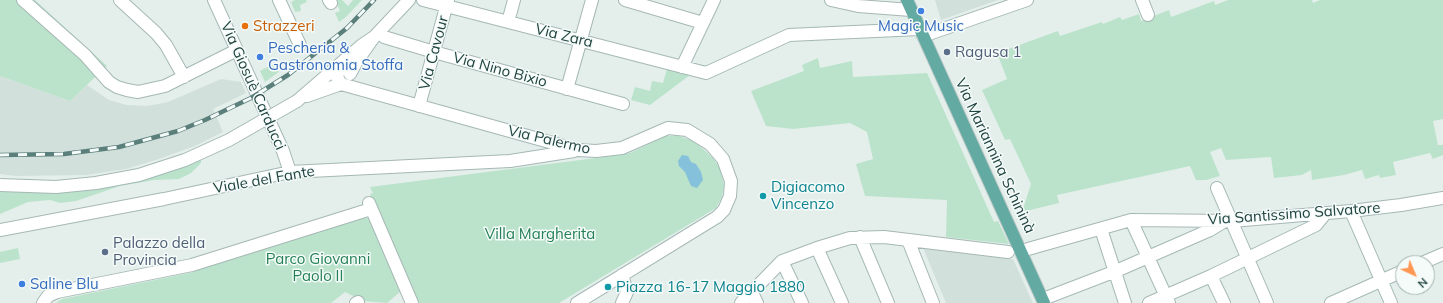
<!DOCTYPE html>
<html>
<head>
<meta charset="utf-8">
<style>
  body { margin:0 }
  #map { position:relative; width:1443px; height:303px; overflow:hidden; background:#e4efec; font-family:Mulish,sans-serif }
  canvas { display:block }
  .north { position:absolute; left:1395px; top:255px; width:40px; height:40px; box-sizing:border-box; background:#f5fbf9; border:1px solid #a0b2af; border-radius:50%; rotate:136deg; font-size:11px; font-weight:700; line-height:16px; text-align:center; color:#204440 }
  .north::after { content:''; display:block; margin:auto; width:14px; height:18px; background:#ff9652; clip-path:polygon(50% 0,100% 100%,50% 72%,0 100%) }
</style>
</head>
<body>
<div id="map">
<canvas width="1443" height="303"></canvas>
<div class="north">N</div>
</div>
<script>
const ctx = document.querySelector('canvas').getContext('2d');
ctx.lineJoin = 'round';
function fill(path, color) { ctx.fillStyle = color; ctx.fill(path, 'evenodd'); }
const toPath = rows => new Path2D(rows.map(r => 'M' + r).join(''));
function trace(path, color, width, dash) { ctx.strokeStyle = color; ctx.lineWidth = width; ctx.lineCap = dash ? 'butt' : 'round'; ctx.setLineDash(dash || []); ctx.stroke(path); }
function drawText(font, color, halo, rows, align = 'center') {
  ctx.font = font + ' Mulish,sans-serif'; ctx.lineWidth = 3; ctx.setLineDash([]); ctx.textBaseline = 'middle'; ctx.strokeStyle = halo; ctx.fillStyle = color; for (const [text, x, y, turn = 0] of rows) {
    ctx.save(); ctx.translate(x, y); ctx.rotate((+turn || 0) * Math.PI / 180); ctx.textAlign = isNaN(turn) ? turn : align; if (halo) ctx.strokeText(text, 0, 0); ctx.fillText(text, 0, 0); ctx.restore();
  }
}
fill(toPath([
  [935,0,998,0,941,20],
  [0,76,70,101,87,85,109,100,127,105,147,106,168,102,221,79,241,82,246,93,213,109,223,132,195,146,159,159,126,169,86,175,15,176,0,174],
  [923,248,1013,259,1033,303,946,303]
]), '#d2e0dc');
fill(toPath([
  [0,0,35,0,107,66,70,101,0,76],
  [295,0,306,0,307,2,300,5,301,11,295,12,291,2],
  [335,0,342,0,348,6,353,0,362,0,346,17,339,22,335,13,340,11],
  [1228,0,1312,0,1313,3,1320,0,1443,0,1443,119,1433,121,1438,145,1443,145,1443,155,1433,159,1430,153,1393,162,1396,175,1380,178,1379,175,1365,179,1362,170,1344,175,1312,180,1311,170,1302,175,1274,178,1271,157,1226,160,1221,148,1210,152,1220,176,1206,180,1196,180,1190,166,1057,195,1059,203,1022,212,1031,184,1010,139,1005,140,982,90,1007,79,997,53,1058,31,1060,36,1102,22,1103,24,1120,17,1122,20,1139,14,1141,21,1169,10,1171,17,1214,1,1215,5],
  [818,58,820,68,852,61,853,77,927,73,994,222,998,221,1009,244,946,237,947,200,865,196,856,164,873,159,867,132,850,123,793,129,766,126,751,91,804,71,802,65],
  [275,63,279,72,265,82,260,71],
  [667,69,690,75,650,105,631,100,635,87,650,91,652,81,663,83],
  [666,136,679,136,688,139,697,143,714,159,720,169,724,185,722,197,716,208,559,303,418,303,370,194,373,193,370,187,619,155,630,153],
  [201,158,201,163,191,173,179,179,154,180,120,186,76,201,60,203,50,200,28,202,0,214,0,191,39,193,95,189],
  [362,217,372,219,401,291,387,303,363,301,345,292,331,303,56,303,62,299,189,273],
  [18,248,20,259,0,263,0,252]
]), '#bbe3cb');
fill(toPath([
  [682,155,688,156,691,162,696,164,701,172,703,180,697,188,691,186,685,172,679,166,678,161]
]), '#86c1db');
const minor = toPath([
  [23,0,85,55,109,82,117,87,127,90,138,92,165,86,237,50],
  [120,0,156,33,166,45,184,77],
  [214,0,283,151,290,172],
  [279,0,300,45],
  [329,0,331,3],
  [423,0,706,73,789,35,919,29],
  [625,0,703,23],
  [831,0,858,6,911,10],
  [1142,0,1148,15],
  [508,22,514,0],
  [379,32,384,37,434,52,623,104],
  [923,36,1027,0],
  [341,63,337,77,341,84,578,150,596,151,622,148,668,128,687,130,710,144,723,159,731,181,730,196,724,210,717,217,577,303],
  [682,67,714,0],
  [350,74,357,61,374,37,409,0],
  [567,89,592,0],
  [307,96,341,84],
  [297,101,362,45,374,37],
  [419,106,448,0],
  [1217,188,1267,303],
  [369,203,412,303],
  [1351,211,1391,303],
  [1131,220,1169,303],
  [1101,229,1125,303],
  [0,230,164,199,290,172,510,161,574,151],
  [860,237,888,303],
  [908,240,933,303],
  [817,248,842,303],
  [1028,249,1131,220,1232,221,1351,211,1401,205,1443,198],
  [782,261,802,303],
  [1422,263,1443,254],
  [1211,276,1224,303],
  [751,291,757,303],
  [1043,299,1116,271,1210,230,1225,221],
  [43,303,48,296,57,292,192,265,371,209],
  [356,303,358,302],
  [622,303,627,292,622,275],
  [741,303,782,261,817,248,850,238,884,237,1008,252],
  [1149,303,1211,276,1316,225,1325,214],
  [1331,303,1403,271]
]);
const major = toPath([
  [907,0,1044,303]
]);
trace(minor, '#a5b8b5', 14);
trace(major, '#c1cbca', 14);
trace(minor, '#fff', 12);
trace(major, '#63aaa2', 12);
const rail = toPath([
  [0,155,64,154,119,147,178,131,205,120,251,98,288,75,347,28,374,0]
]);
trace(rail, '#5b7f7b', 4.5);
trace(rail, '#f5fbf9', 3, [9]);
const minorBridge = toPath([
  [0,185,56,187,96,183,139,175,185,160,229,140,297,101]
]);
trace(minorBridge, '#a5b8b5', 14, []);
trace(minorBridge, '#fff', 12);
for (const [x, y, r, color] of [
  [921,11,4,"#3f7fe0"],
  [245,26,4,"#e8710a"],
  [947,52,4,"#5c6f8a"],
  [260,57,4,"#3f7fe0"],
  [763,196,4,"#0f9aa8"],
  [105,252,4,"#5c6f8a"],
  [22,284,4,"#3f7fe0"],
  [608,287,4,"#0f9aa8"]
]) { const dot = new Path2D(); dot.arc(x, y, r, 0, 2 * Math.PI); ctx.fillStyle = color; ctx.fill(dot); trace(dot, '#f5fbf9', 1.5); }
drawText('15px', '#c56008', '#f5fbf9', [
  ["Strazzeri",253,26]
], 'left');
drawText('15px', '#366cbe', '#f5fbf9', [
  ["Magic Music",921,26,"center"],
  ["Pescheria &",268,48],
  ["Gastronomia Stoffa",268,65],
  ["Saline Blu",30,284]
], 'left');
drawText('15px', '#204440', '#f5fbf9', [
  ["Via Zara",564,36,14],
  ["Via Cavour",434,53,-75],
  ["Via Nino Bixio",500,70,15],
  ["Via Giosuè Carducci",253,86,66],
  ["Via Palermo",549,140,13],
  ["Via Mariannina Schininà",995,156,65],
  ["Viale del Fante",264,180,-10],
  ["Via Santissimo Salvatore",1294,214,-4]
]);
drawText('15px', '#4e5e75', '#f5fbf9', [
  ["Ragusa 1",955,52],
  ["Palazzo della",113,243],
  ["Provincia",113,260]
], 'left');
drawText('15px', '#0d838f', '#f5fbf9', [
  ["Digiacomo",771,187],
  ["Vincenzo",771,204],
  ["Piazza 16-17 Maggio 1880",616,287]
], 'left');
drawText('15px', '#258056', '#f5fbf9', [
  ["Villa Margherita",540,234],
  ["Parco Giovanni",318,259],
  ["Paolo II",318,276]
]);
</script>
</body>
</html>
